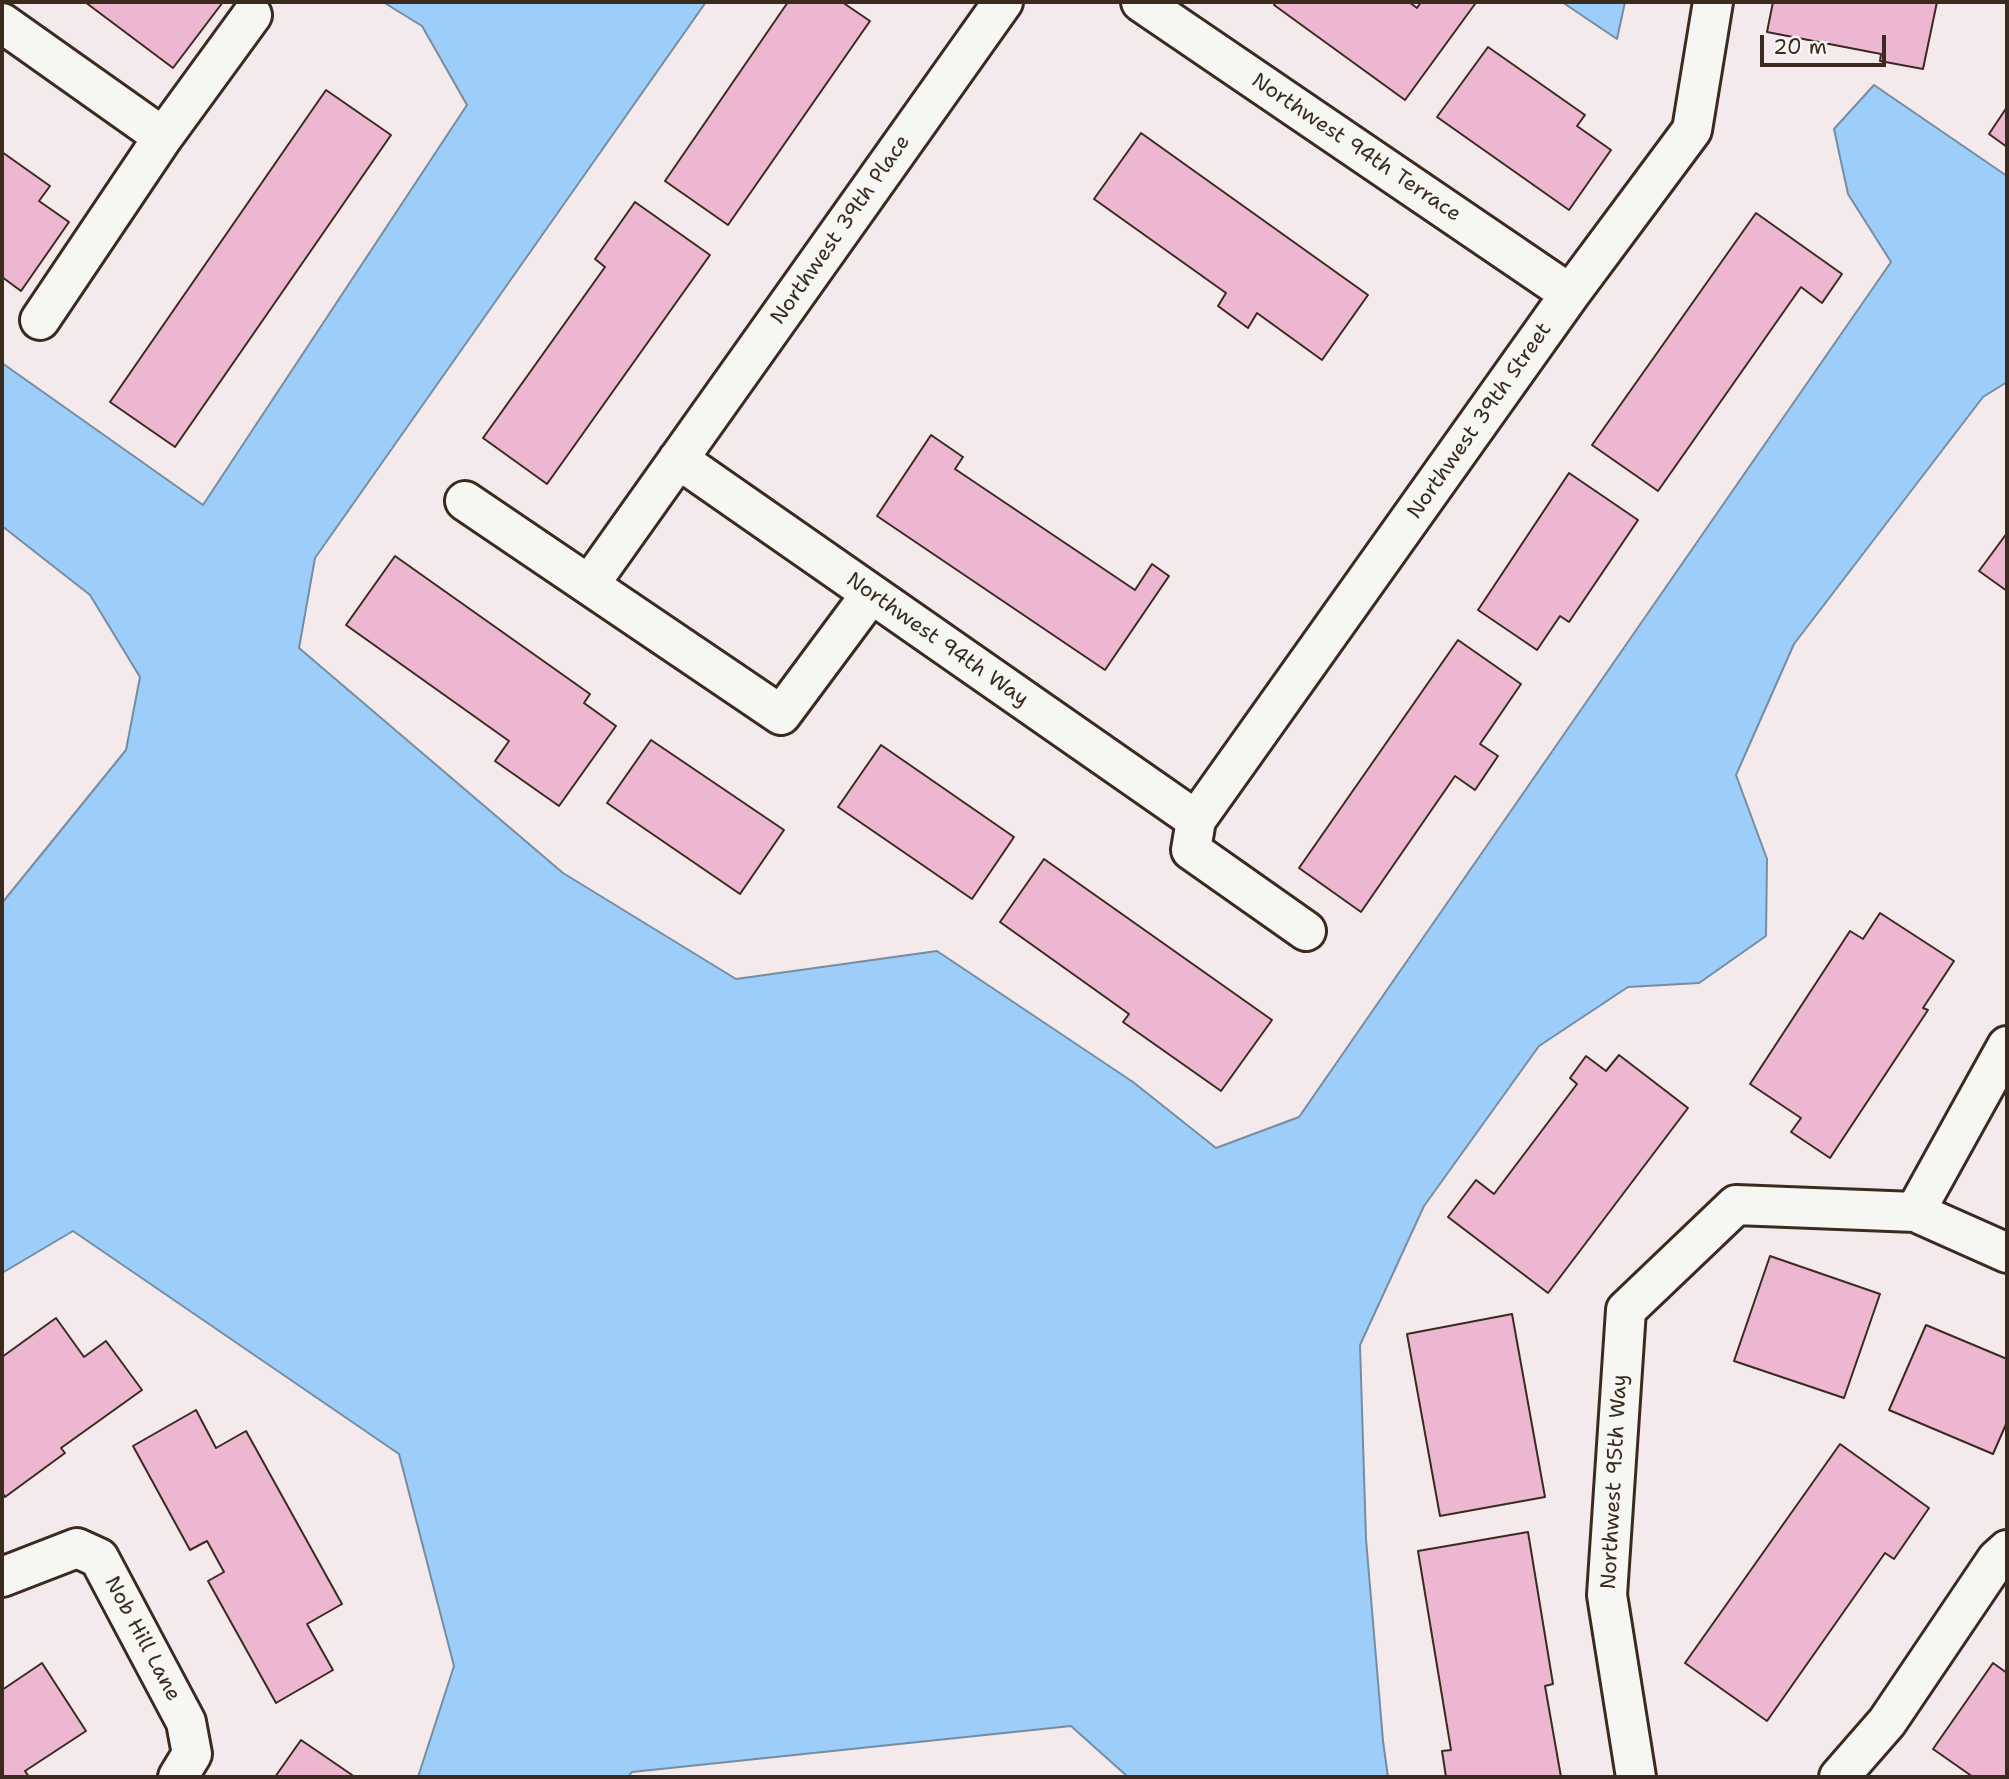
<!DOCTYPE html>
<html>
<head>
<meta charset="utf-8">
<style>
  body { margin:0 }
  #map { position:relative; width:2009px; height:1779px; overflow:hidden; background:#f4e9eb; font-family:"Shantell Sans",sans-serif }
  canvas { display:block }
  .frame { position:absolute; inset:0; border:4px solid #3b2a1e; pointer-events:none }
  .scale { position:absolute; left:1760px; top:35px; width:126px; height:32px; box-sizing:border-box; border:4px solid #3b2a1e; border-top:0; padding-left:9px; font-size:21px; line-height:24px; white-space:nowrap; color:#3b2a1e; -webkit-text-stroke:5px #f6f6f2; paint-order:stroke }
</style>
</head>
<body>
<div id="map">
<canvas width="2009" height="1779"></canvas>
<div class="frame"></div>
<div class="scale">20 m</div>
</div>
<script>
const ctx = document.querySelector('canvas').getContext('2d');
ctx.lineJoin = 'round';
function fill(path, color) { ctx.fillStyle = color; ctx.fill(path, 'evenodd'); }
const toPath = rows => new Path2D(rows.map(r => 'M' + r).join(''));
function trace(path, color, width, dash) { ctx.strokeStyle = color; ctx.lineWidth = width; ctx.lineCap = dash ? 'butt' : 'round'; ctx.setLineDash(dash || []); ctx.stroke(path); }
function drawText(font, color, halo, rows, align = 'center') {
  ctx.font = font + ' "Shantell Sans",sans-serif'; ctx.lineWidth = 5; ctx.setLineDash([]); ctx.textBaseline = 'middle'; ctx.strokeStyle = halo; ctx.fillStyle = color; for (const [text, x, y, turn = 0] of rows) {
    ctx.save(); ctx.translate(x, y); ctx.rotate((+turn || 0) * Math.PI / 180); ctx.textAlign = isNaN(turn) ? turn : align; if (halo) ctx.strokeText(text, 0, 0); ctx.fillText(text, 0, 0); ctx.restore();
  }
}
const water = toPath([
  [383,2,706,2,315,558,299,648,563,873,736,979,937,951,1133,1082,1216,1148,1299,1117,1891,262,1848,194,1834,129,1874,85,2007,176,2007,382,1983,397,1794,644,1736,775,1767,859,1766,936,1699,983,1628,987,1539,1046,1424,1206,1360,1345,1366,1539,1383,1741,1388,1777,1128,1777,1071,1726,632,1772,628,1777,418,1777,454,1666,399,1454,73,1231,2,1273,2,903,126,750,140,677,90,595,2,526,2,363,203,505,467,105,422,26,383,2],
  [1562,2,1625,2,1617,39,1562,2]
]);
fill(water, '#9dcef9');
trace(water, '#768ca1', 2);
const building = toPath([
  [85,2,223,2,173,68,85,2],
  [788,2,842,2,870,21,728,225,665,181,788,2],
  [1276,2,1409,2,1417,8,1421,2,1472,2,1475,4,1405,100,1274,5,1276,2],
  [1773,2,1937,2,1923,69,1880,61,1881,54,1767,32,1773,2],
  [1488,47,1585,115,1577,126,1611,150,1569,210,1437,117,1488,47],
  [326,90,391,135,175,447,110,402,326,90],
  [2007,107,2007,147,1989,134,2007,107],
  [1141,133,1368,295,1322,360,1257,313,1248,328,1218,306,1226,293,1094,199,1141,133],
  [2,152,50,186,39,201,69,222,21,291,2,277,2,152],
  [635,202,710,255,547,484,483,438,605,267,595,259,635,202],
  [1756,213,1842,274,1822,303,1801,287,1658,491,1592,445,1756,213],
  [931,435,963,457,955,469,1135,590,1152,564,1169,576,1105,670,877,516,931,435],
  [1569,473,1638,520,1569,622,1560,616,1537,650,1478,610,1569,473],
  [2007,533,2007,591,1979,571,2007,533],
  [395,556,590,694,584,703,616,726,559,806,495,761,509,741,346,625,395,556],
  [1458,640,1521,684,1480,744,1498,756,1475,790,1455,776,1361,912,1299,868,1458,640],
  [651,740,784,830,740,894,607,803,651,740],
  [881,745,1014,837,972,899,838,807,881,745],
  [1044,859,1272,1020,1221,1091,1123,1022,1129,1014,1000,922,1044,859],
  [1880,913,1954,961,1923,1008,1928,1010,1830,1158,1791,1132,1801,1118,1750,1084,1850,931,1863,939,1880,913],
  [1619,1055,1688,1108,1548,1293,1448,1217,1476,1180,1494,1194,1577,1084,1570,1078,1586,1056,1606,1071,1619,1055],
  [1770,1256,1880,1294,1844,1398,1734,1361,1770,1256],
  [1512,1314,1545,1497,1440,1516,1407,1334,1512,1314],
  [56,1318,84,1357,106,1341,142,1390,61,1448,65,1453,5,1497,2,1492,2,1357,56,1318],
  [1926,1325,2007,1359,2007,1422,1993,1454,1889,1410,1926,1325],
  [196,1410,216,1448,246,1431,342,1604,307,1624,333,1670,276,1703,208,1581,224,1572,207,1541,190,1550,133,1446,196,1410],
  [1840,1444,1929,1508,1894,1559,1885,1553,1767,1721,1685,1663,1840,1444],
  [1528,1532,1553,1684,1545,1686,1561,1777,1446,1777,1442,1751,1451,1750,1418,1551,1528,1532],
  [42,1663,86,1731,25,1771,29,1777,2,1777,2,1690,42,1663],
  [1993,1663,2007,1673,2007,1777,1973,1777,1933,1749,1993,1663],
  [301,1740,355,1777,275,1777,301,1740]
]);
fill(building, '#edb7d1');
trace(building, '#3b2a1e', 2);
const minor = toPath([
  [1141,2,1570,294],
  [2,23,163,137,252,15],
  [40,320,163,137],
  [678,459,1196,820],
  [465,501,781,715,871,594],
  [589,585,1003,2],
  [1306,931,1191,850,1196,820,1570,294,1692,130,1713,2],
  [1915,1212,2007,1253],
  [2,1577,77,1548,99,1558,186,1722,192,1754,178,1777],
  [1636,1777,1607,1595,1626,1310,1736,1205,1915,1212,2007,1046],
  [1839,1777,1887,1722,1997,1559,2007,1550]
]);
trace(minor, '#3b2a1e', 44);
trace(minor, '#f6f6f2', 38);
drawText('21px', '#3b2a1e', '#f6f6f2', [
  ["Northwest 94th Terrace",1356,148,34],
  ["Northwest 39th Place",841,230,-55],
  ["Northwest 39th Street",1480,421,-55],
  ["Northwest 94th Way",937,640,35],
  ["Northwest 95th Way",1615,1482,-87],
  ["Nob Hill Lane",142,1639,62]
]);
</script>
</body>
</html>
